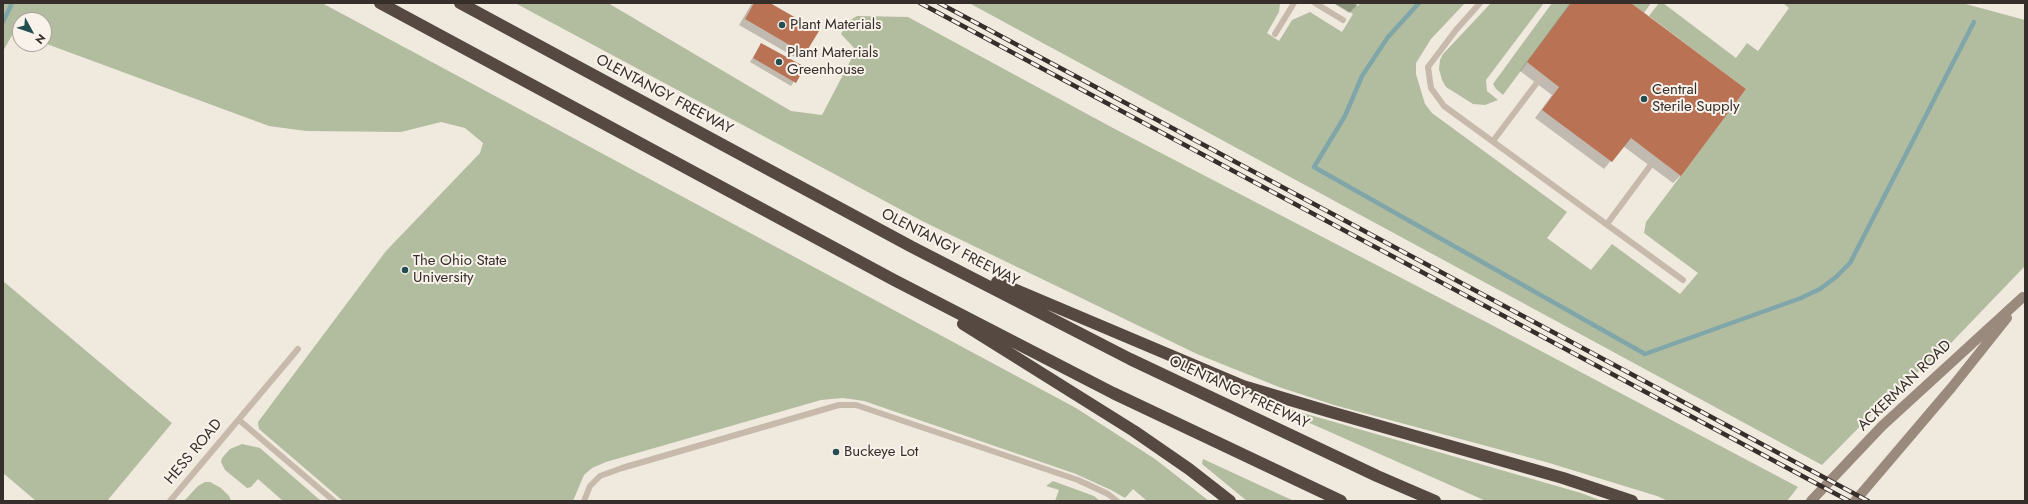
<!DOCTYPE html>
<html>
<head>
<meta charset="utf-8">
<style>
  body { margin:0 }
  #map { position:relative; width:2028px; height:504px; overflow:hidden; background:#f0e9de; font-family:Jost,sans-serif }
  canvas { display:block }
  .frame { position:absolute; inset:0; border:4px solid #352e2a; pointer-events:none }
  .north { position:absolute; left:12px; top:12px; width:40px; height:40px; box-sizing:border-box; background:#f8f2ea; border:1px solid #aaa49d; border-radius:50%; rotate:130deg; font-size:11px; font-weight:700; line-height:16px; text-align:center; color:#352e2a }
  .north::after { content:''; display:block; margin:auto; width:14px; height:18px; background:#244d52; clip-path:polygon(50% 0,100% 100%,50% 72%,0 100%) }
</style>
</head>
<body>
<div id="map">
<canvas width="2028" height="504"></canvas>
<div class="frame"></div>
<div class="north">N</div>
</div>
<script>
const ctx = document.querySelector('canvas').getContext('2d');
ctx.lineJoin = 'round';
function fill(path, color) { ctx.fillStyle = color; ctx.fill(path, 'evenodd'); }
const toPath = rows => new Path2D(rows.map(r => 'M' + r).join(''));
function trace(path, color, width, dash) { ctx.strokeStyle = color; ctx.lineWidth = width; ctx.lineCap = dash ? 'butt' : 'round'; ctx.setLineDash(dash || []); ctx.stroke(path); }
function drawText(font, color, halo, rows, align = 'center') {
  ctx.font = font + ' Jost,sans-serif'; ctx.lineWidth = 4; ctx.setLineDash([]); ctx.textBaseline = 'middle'; ctx.strokeStyle = halo; ctx.fillStyle = color; for (const [text, x, y, turn = 0] of rows) {
    ctx.save(); ctx.translate(x, y); ctx.rotate((+turn || 0) * Math.PI / 180); ctx.textAlign = isNaN(turn) ? turn : align; if (halo) ctx.strokeText(text, 0, 0); ctx.fillText(text, 0, 0); ctx.restore();
  }
}
fill(toPath([
  [3,3,322,3,1076,408,1155,459,1209,501,1147,501,1133,489,1125,498,1111,490,1076,474,864,401,843,398,821,400,606,462,592,468,584,475,573,501,343,501,259,429,258,422,386,251,480,153,483,143,465,128,441,122,401,132,306,131,269,126,44,43,44,20,20,20,20,35,14,32,3,51],
  [515,3,608,3,791,111,822,115,856,50,841,34,847,22,857,16,908,17,1113,128,1488,323,1798,487,1787,501,1668,501,1657,496,1546,462,1334,405,1279,387,1197,354,922,221],
  [969,3,1280,3,1279,12,1267,33,1279,41,1292,20,1310,12,1342,32,1353,14,1334,3,1353,3,1358,6,1360,3,1465,3,1431,39,1416,63,1416,74,1425,104,1432,113,1567,212,1547,238,1591,270,1612,244,1680,294,1698,273,1644,233,1646,222,1746,89,1649,16,1659,3,1663,3,1736,58,1747,43,1758,51,1789,8,1783,3,1962,3,2025,20,2025,266,1952,342,1884,402,1822,465],
  [1491,3,1544,3,1486,80,1487,91,1498,100,1485,105,1473,104,1446,87,1442,80,1439,69,1440,60,1443,54],
  [1552,3,1571,3,1503,95,1496,89,1493,84],
  [1631,3,1651,3,1644,13],
  [3,281,172,423,107,501,36,501,3,473],
  [1289,409,1581,493,1602,501,1486,501,1287,413],
  [242,444,260,448,321,501,283,501,258,479,251,487,247,488,225,470,221,462,222,458,230,449],
  [1203,459,1294,501,1247,501,1202,464],
  [1053,481,1094,496,1100,501,1055,501,1059,490,1046,486],
  [205,482,210,482,221,488,229,496,231,501,184,501,198,486]
]), '#b2bda0');
fill(toPath([
  [752,3,768,3,804,53,798,59,739,25],
  [1333,3,1359,3,1349,13],
  [1570,3,1629,3,1681,175,1673,183,1623,146,1604,169,1535,118,1552,95,1520,71],
  [761,44,804,67,791,86,750,62]
]), '#0003');
trace(toPath([
  [1419,3,1388,37,1362,76,1345,116,1314,167,1645,354,1801,298,1820,289,1836,277,1850,263,1974,22],
  [3,22,12,3]
]), '#80a6aa', 4.5);
fill(toPath([
  [754,3,770,3,819,31,805,54,745,19],
  [1571,3,1631,3,1746,89,1681,176,1631,138,1612,162,1542,110,1559,87,1527,62],
  [761,43,805,67,796,83,753,58]
]), '#b97254');
trace(toPath([
  [1315,3,1343,20],
  [1480,3,1456,30,1428,67,1431,88,1444,106,1683,280],
  [1275,34,1294,3],
  [1493,141,1539,80],
  [1607,224,1650,166],
  [239,420,334,501],
  [170,501,298,349],
  [584,501,590,486,600,476,622,468,839,405,856,405,1078,480,1108,494,1117,501]
]), '#c7b9ab', 6);
trace(toPath([
  [1811,501,1882,426,2023,297],
  [1855,501,1952,387,2007,318]
]), '#9a897d', 10);
trace(toPath([
  [380,3,894,280,1113,393,1341,501],
  [460,3,912,247,1130,359,1377,476,1435,501],
  [997,282,1243,386,1327,411,1563,478,1632,501],
  [963,324,1134,431,1189,469,1230,501]
]), '#554942', 12);
const rail = toPath([
  [920,3,1849,501],
  [939,3,1868,501]
]);
trace(rail, '#352e2a', 4.5);
trace(rail, '#f8f2ea', 3, [9]);
for (const [x, y, r, color] of [
  [782,25,4,"#244d52"],
  [779,62,4,"#244d52"],
  [1644,99,4,"#244d52"],
  [405,270,4,"#244d52"],
  [836,452,4,"#244d52"]
]) { const dot = new Path2D(); dot.arc(x, y, r, 0, 2 * Math.PI); ctx.fillStyle = color; ctx.fill(dot); trace(dot, '#f8f2ea', 1.5); }
drawText('15px', '#352e2a', '#f8f2ea', [
  ["Plant Materials",790,25],
  ["Plant Materials",787,53],
  ["Greenhouse",787,70],
  ["Central",1652,90],
  ["Sterile Supply",1652,107],
  ["The Ohio State",413,261],
  ["University",413,278],
  ["Buckeye Lot",844,452]
], 'left');
drawText('15px', '#352e2a', '#f8f2ea', [
  ["OLENTANGY FREEWAY",664,95,28],
  ["OLENTANGY FREEWAY",950,248,27],
  ["ACKERMAN ROAD",1905,386,-44],
  ["OLENTANGY FREEWAY",1239,393,25],
  ["HESS ROAD",194,452,-50]
]);
</script>
</body>
</html>
